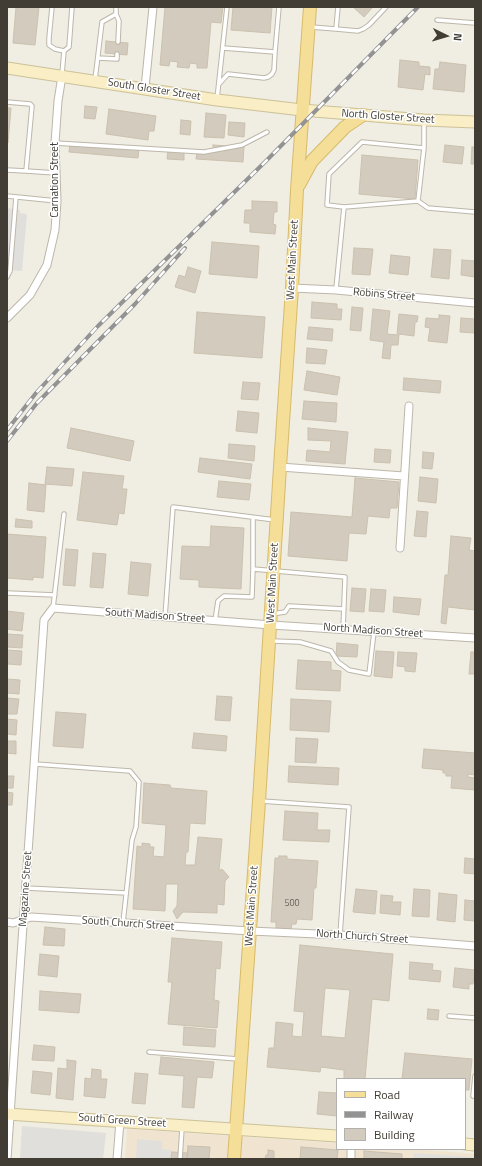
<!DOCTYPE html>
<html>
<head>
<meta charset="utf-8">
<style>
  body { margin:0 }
  #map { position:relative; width:482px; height:1166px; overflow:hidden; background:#f0ede3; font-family:"Titillium Web",sans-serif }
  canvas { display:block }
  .frame { position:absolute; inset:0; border:8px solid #413d34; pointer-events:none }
  .legend { position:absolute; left:336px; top:1078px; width:130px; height:72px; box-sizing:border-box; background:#fff; border:1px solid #b3b1ae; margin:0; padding:5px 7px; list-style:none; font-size:12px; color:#413d34 }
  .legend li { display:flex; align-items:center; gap:8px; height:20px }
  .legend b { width:20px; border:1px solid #b3b1ae }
  .north { position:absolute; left:426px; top:16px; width:40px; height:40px; -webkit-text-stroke:3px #fff; paint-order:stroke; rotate:95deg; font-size:11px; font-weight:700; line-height:16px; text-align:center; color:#413d34 }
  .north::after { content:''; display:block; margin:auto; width:14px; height:18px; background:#413d34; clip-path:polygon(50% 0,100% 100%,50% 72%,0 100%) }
</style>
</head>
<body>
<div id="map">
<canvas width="482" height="1166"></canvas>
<div class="frame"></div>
<ul class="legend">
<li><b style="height:5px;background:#f4de98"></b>Road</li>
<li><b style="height:5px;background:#939393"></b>Railway</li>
<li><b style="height:11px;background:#d3cbbd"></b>Building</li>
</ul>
<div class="north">N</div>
</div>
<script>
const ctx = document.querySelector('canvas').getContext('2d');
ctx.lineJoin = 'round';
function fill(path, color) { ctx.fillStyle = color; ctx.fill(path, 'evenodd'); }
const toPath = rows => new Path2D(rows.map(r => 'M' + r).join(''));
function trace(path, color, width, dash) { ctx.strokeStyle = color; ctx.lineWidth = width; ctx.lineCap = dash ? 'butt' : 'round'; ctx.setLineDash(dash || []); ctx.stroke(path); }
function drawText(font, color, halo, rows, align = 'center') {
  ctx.font = font + ' "Titillium Web",sans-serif'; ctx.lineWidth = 3; ctx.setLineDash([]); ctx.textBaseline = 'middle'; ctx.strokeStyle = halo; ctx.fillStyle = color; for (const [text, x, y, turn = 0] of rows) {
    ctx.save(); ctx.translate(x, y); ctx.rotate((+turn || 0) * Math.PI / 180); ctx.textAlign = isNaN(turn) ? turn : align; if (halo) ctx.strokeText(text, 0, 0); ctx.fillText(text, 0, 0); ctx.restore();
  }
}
fill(toPath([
  [127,1129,337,1143,337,1149,416,1149,475,1154,475,1159,125,1159]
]), '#f0e4d0');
fill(toPath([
  [7,208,20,210,20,213,27,214,22,271,7,270],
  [22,1126,106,1133,103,1159,20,1159],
  [137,1139,162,1141,162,1149,172,1150,171,1159,136,1159],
  [414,1153,473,1157,473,1159,413,1159]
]), '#e1dfdc');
const building = toPath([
  [16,7,39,7,35,45,13,43,16,7],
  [165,7,223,7,221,23,211,22,207,68,197,68,197,64,190,63,189,68,177,67,178,62,170,61,169,66,160,65,165,7],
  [233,7,272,7,270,33,231,30,233,7],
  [353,7,373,7,364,17,353,7],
  [106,41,128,43,127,55,105,53,106,41],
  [400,60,419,62,419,66,430,67,430,75,425,74,423,90,398,87,400,60],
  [440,62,466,65,464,92,433,89,435,69,439,69,440,62],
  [85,106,97,107,95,119,84,118,85,106],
  [7,108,11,108,8,143,7,143,7,108],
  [109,109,156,116,154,131,149,131,148,140,106,134,109,109],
  [206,113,226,115,224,138,204,137,206,113],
  [181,120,191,121,190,135,180,134,181,120],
  [229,122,245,123,244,137,228,135,229,122],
  [70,143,139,148,138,158,69,152,70,143],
  [213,145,244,147,243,162,196,159,197,151,213,152,213,145],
  [445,145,464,147,462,164,443,162,445,145],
  [472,147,475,147,475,164,471,164,472,147],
  [168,151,184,152,184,160,167,159,168,151],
  [362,155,418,160,415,199,359,194,362,155],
  [252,201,277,202,277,212,274,212,273,224,276,225,275,234,250,232,250,223,244,223,245,210,252,210,252,201],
  [212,242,259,246,257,278,209,274,212,242],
  [354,248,373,249,370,275,352,274,354,248],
  [434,249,451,250,449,279,431,277,434,249],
  [391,255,410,257,408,275,389,273,391,255],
  [462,260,475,261,475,277,461,275,462,260],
  [188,267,201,271,195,293,175,287,179,275,185,277,188,267],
  [312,302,337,304,337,309,342,309,341,320,311,318,312,302],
  [352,307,363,308,361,331,350,330,352,307],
  [373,309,390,311,387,334,397,335,399,314,418,316,417,322,415,322,414,336,399,334,398,345,391,345,390,359,382,358,384,342,370,340,373,309],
  [197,312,265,317,262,358,194,353,197,312],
  [439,315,450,316,447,343,428,341,430,328,425,327,426,318,439,319,439,315],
  [461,318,475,319,475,333,460,332,461,318],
  [309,327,333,329,332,341,307,339,309,327],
  [307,348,327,350,325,364,306,363,307,348],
  [307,371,340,377,337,395,304,390,307,371],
  [404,378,441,381,440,393,403,390,404,378],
  [243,382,260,383,258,400,241,399,243,382],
  [304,401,337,403,336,422,302,419,304,401],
  [238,411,259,413,257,433,236,431,238,411],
  [71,428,134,441,130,461,67,448,71,428],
  [308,428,348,432,345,464,306,461,307,450,330,452,331,441,308,440,308,428],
  [229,444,255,446,254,461,228,458,229,444],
  [375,449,391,450,390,463,374,462,375,449],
  [423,452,434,453,432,469,422,468,423,452],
  [200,458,252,464,250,479,198,472,200,458],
  [47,467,74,469,72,486,45,484,47,467],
  [83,472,124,476,122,489,127,489,124,514,119,513,117,525,77,520,83,472],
  [420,477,438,479,436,503,418,501,420,477],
  [355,478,399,482,397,508,390,508,389,518,368,516,366,534,349,533,347,561,288,556,291,512,352,517,355,478],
  [219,481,251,484,249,500,217,497,219,481],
  [29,483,46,485,44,512,27,510,29,483],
  [417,511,428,512,426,537,414,536,417,511],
  [16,519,32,521,32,528,15,527,16,519],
  [211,526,244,528,241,589,199,587,199,580,180,579,182,546,210,547,211,526],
  [7,534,46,537,43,578,33,577,33,580,7,578,7,534],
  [451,536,471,538,469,550,475,551,475,610,448,607,446,624,441,623,445,575,448,575,451,536],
  [66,549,78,550,75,586,63,585,66,549],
  [93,553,106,554,103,588,90,587,93,553],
  [131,562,151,564,148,596,128,594,131,562],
  [352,588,366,589,364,612,350,611,352,588],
  [371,589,386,590,384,612,369,611,371,589],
  [394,597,421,599,419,615,393,612,394,597],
  [7,611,24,613,22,631,7,629,7,611],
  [7,634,23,635,22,648,7,647,7,634],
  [337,643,358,645,357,657,336,656,337,643],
  [7,650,22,651,21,665,7,664,7,650],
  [376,651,394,652,392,678,374,676,376,651],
  [398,652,417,653,415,672,405,671,405,667,397,666,398,652],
  [471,652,475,652,475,674,469,674,471,652],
  [298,660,331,662,331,670,341,671,340,691,296,689,298,660],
  [7,679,20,680,19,694,7,693,7,679],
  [217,696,232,697,230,721,215,720,217,696],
  [7,698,19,699,17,714,7,714,7,698],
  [291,699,331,701,329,732,290,730,291,699],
  [56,712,86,714,83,748,53,746,56,712],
  [7,719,17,720,16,735,7,734,7,719],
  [194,733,227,736,226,751,192,748,194,733],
  [296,738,318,739,316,763,295,762,296,738],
  [7,741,16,741,16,754,7,753,7,741],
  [424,749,475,753,475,775,468,774,468,777,475,778,475,790,451,788,452,776,446,776,446,773,443,773,443,770,422,768,424,749],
  [289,766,339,768,338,785,288,782,289,766],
  [7,776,14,776,13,788,7,788,7,776],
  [144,783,170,785,171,788,207,791,205,824,190,823,188,852,186,852,185,865,195,865,198,837,222,839,219,871,222,869,229,877,225,881,224,905,217,904,217,913,183,912,177,919,173,911,177,906,178,884,166,884,165,911,133,909,137,846,142,847,142,843,150,844,150,847,154,847,153,856,164,857,166,825,142,823,144,783],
  [7,792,13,793,12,805,7,805,7,792],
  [285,811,318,813,317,830,330,830,329,842,283,840,285,811],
  [279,856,287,856,287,859,318,861,316,888,314,888,312,920,297,919,296,924,292,924,291,929,276,928,276,922,271,922,275,858,279,858,279,856],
  [465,858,475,859,475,874,464,873,465,858],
  [356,889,377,891,375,914,353,912,356,889],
  [414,889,430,890,429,917,412,916,414,889],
  [439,893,457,895,455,922,437,920,439,893],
  [381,895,393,896,392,902,401,902,400,915,380,913,381,895],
  [465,900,475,901,475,921,464,920,465,900],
  [45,927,65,929,64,946,43,945,45,927],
  [172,938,222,942,220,969,216,968,214,1000,219,1001,217,1028,168,1024,172,982,168,982,172,938],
  [300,945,393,954,389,1001,372,999,365,1079,344,1079,344,1070,321,1067,320,1072,267,1067,269,1048,274,1048,276,1022,293,1024,292,1036,302,1037,304,1012,294,1011,300,945],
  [325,988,350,990,345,1038,321,1036,325,988],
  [40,954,59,956,57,977,38,975,40,954],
  [410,962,433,964,432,970,441,971,440,982,409,979,410,962],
  [455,968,475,970,473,984,469,984,469,989,453,987,455,968],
  [40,991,81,994,79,1013,39,1010,40,991],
  [428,1009,439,1010,438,1020,427,1019,428,1009],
  [184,1027,216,1030,215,1047,183,1045,184,1027],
  [34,1045,55,1047,54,1061,32,1060,34,1045],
  [405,1053,472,1059,469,1090,465,1090,465,1079,402,1079,405,1053],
  [161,1057,214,1062,212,1078,197,1077,194,1108,182,1107,184,1076,159,1074,161,1057],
  [67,1060,76,1061,73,1100,56,1098,58,1068,67,1069,67,1060],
  [92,1069,101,1070,101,1079,107,1079,105,1098,84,1096,85,1078,91,1079,92,1069],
  [33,1071,52,1073,50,1095,31,1093,33,1071],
  [135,1073,148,1074,145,1104,132,1103,135,1073],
  [319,1092,337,1093,337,1116,317,1114,319,1092],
  [188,1146,210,1147,209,1159,187,1159,188,1146],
  [301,1147,338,1150,337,1159,300,1159,301,1147],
  [268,1150,274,1151,274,1159,265,1159,266,1155,268,1155,268,1150],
  [364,1151,402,1154,402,1159,364,1159,364,1151],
  [172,1152,188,1153,187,1159,171,1159,172,1152]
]);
fill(building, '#d3cbbd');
trace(building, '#cac0ae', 1);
const lane = toPath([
  [52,7,49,38,49,45,55,49,64,51,69,47,72,7],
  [116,14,119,21,118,42],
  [437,20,475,23],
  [311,27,336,29,338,7],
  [336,29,358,31,363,29,369,25,386,7],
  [223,48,275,52,279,7],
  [98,58,117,59,117,54],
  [62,74,64,51],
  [95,80,102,22,116,14,116,7],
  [219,84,228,74,264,78,268,77,272,74,274,70,275,52],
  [217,99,227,7],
  [7,102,30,104,32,106,26,171,7,170],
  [55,143,204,152,242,145,267,132],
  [26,171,56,173],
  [7,196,57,201],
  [418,201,424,148],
  [344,207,418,201,428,208,475,212],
  [7,277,10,271,16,197],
  [336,289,344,207,327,205,329,174,362,142,424,148,424,121],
  [253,518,253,569,345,577,343,630],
  [7,593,55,595],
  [53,608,64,514],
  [272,614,285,612,289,606,344,609],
  [165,617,173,507,275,520],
  [215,621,218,601,224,596,252,597,253,569],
  [272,641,300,642,331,651,338,662,349,670,369,674,374,632],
  [35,764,130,771,139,782,136,827,132,840,123,923],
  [261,801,349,807,340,935],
  [26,888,126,893],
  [449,1016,475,1018],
  [149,1052,238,1059],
  [475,1076,473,1096,475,1096],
  [180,1159,182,1128]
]);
const street = toPath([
  [145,88,153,7],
  [292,288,336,290,475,303],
  [7,318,30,295,47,265,55,230,57,201,55,143,58,101,62,76],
  [280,467,404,476],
  [400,548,409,406],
  [7,922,13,923,31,917,250,931,340,935,475,946],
  [7,1159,44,620,53,608,271,625,475,638],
  [117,1159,120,1121],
  [351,1159,351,1149]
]);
const secondary = toPath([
  [7,68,217,100,302,110,424,120,475,122],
  [7,1114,337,1136],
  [465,1144,475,1145]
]);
const primary = toPath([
  [299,185,312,161,345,127,363,115],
  [234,1159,259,801,280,467,292,288,297,190,310,7]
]);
trace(lane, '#bdb7aa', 5.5);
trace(street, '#bdb7aa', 9);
trace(secondary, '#ccc197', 13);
trace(primary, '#d7bb6b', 14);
trace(lane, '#fff', 3.5);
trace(street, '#fff', 7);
trace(secondary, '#f9eec5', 11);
trace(primary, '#f4de98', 12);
const rail = toPath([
  [7,430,36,393,98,326,268,159,418,7],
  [7,441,37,403,135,304,185,248]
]);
trace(rail, '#939393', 4);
trace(rail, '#fff', 2.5, [8]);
drawText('9px', '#666056', null, [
  ["500",292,904]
]);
drawText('11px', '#413d34', '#fff', [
  ["South Gloster Street",154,90,9],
  ["North Gloster Street",388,117,4],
  ["Carnation Street",55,180,-90],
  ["West Main Street",293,260,-87],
  ["Robins Street",384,295,5],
  ["West Main Street",273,583,-87],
  ["South Madison Street",155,616,4],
  ["North Madison Street",373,631,4],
  ["Magazine Street",26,889,-86],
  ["West Main Street",252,906,-86],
  ["South Church Street",128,924,4],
  ["North Church Street",362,937,4],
  ["South Green Street",122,1121,4]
]);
</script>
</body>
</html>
